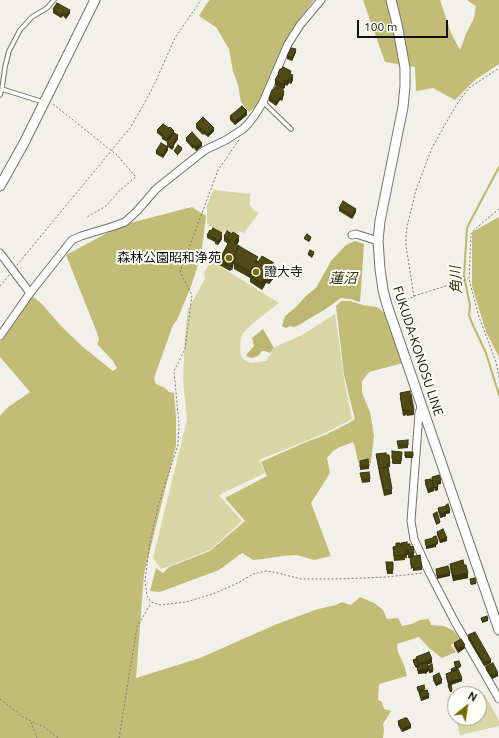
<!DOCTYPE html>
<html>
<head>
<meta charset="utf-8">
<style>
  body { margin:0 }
  #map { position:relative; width:499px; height:738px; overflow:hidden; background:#f1f0e9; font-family:Ubuntu,sans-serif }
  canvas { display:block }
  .north { position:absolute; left:447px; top:686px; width:40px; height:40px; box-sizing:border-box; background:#fefef6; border:1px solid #9f9f9a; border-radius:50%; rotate:30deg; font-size:11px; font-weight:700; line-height:16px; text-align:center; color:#11110f }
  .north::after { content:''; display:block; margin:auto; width:14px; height:18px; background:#756c06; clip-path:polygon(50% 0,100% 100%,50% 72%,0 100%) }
  .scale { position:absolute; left:357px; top:20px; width:91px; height:18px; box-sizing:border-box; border:2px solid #11110f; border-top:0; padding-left:5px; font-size:12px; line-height:14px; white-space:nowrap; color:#11110f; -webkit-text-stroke:3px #fefef6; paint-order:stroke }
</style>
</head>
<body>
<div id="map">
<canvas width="499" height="738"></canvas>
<div class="north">N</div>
<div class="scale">100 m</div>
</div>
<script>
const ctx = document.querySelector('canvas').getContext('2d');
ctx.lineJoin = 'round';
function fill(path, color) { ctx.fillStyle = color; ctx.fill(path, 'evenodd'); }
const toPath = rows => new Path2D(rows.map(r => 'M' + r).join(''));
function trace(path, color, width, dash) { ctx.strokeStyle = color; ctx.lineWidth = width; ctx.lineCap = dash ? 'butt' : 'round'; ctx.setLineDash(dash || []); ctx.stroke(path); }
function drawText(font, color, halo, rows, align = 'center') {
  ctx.font = font + ' Ubuntu,"Noto Sans JP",sans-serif'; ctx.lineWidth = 4; ctx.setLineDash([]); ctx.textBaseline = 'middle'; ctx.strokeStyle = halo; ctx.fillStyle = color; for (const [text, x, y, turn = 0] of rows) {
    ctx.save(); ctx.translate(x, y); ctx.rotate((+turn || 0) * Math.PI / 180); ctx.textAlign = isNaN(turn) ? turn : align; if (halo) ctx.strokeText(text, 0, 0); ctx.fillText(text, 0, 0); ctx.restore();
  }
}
fill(toPath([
  [214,190,250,194,250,205,255,211,259,213,244,233,239,231,236,236,226,231,226,232,224,231,222,234,207,224,207,206,212,193],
  [211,261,279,303,252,324,243,333,241,338,240,349,241,356,246,361,250,363,266,361,275,347,302,335,335,314,345,385,352,419,323,434,259,460,265,473,219,495,242,521,210,550,161,569,153,558,187,420,183,379,185,336,188,309,205,279,204,273],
  [485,695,499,721,499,726,460,735,456,718,479,718,479,696]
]), '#d9d5a4');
fill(toPath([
  [210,0,314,0,297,22,256,106,249,112,241,102,238,85,233,71,229,49,216,27,199,16,207,3],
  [363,0,440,0,451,33,460,50,466,34,474,18,476,6,468,1,468,0,499,0,499,64,475,80,455,100,433,88,416,91,415,67,385,62],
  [192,207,206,216,201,256,190,289,177,320,173,325,154,378,156,384,165,388,169,392,174,393,176,418,176,446,144,574,136,678,200,658,277,624,318,609,336,605,342,602,351,605,360,597,374,603,383,610,387,619,398,618,402,626,412,624,420,620,429,619,431,625,444,626,454,631,460,639,451,645,456,652,442,658,429,648,419,637,397,644,398,652,404,665,407,676,379,684,378,700,382,702,384,709,391,711,383,724,384,730,383,738,0,738,0,416,7,408,30,392,0,357,0,342,31,295,41,303,63,328,83,347,113,371,117,368,113,361,97,344,99,340,96,330,66,255,122,225],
  [499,217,499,357,486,332,472,286,472,232],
  [341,301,350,301,363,305,377,307,386,314,403,363,369,372,362,381,362,393,370,412,374,435,371,463,364,464,358,462,355,447,353,442,340,447,333,451,327,458,330,473,311,503,331,556,314,560,297,555,282,556,263,559,253,560,242,553,219,570,160,592,150,591,156,568,163,573,169,567,210,551,245,521,225,498,267,476,261,462,306,442,325,435,349,423,355,419,352,408,344,375,336,306]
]), '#c3bc77');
fill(toPath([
  [355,241,364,244,360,302,356,301,351,299,341,298,324,310,297,326,293,327,290,326,286,328,282,326,285,316,295,308,307,295,316,288,331,261,346,245],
  [263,329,274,348,270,353,265,351,262,351,258,356,252,358,248,357,246,355,254,346,252,338]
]), '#bcb671');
trace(toPath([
  [499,167,472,218,467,228,464,276,470,305,469,315,472,323,486,353,499,395]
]), '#bcb671', 2);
const lane = toPath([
  [2,89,43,102],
  [0,95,2,89,5,67,9,51,20,30,32,17,47,8,54,0],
  [263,102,291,129]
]);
const street = toPath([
  [352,235,356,234,378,241],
  [0,253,30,293],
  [0,336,30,293,72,240,81,236,114,226,125,222,137,211,156,189,181,169,205,150,226,140,243,129,248,124,255,115,263,102,288,44,300,25,321,0],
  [422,405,419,413,411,521,414,539,429,572,455,622,499,699]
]);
const secondary = toPath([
  [391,0,397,24,405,68,405,86,403,107,380,221,378,241,380,269,383,290,387,305,499,630],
  [0,186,24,143,95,0]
]);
trace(lane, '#73736c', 5.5);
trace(street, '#73736c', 9);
trace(secondary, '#73736c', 11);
trace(toPath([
  [53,104,117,155,136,177,120,190,106,206,87,217],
  [239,140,218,170,180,272,192,295,185,349,174,371,179,425,178,445,158,506,150,543,145,580,147,596,151,602,160,605,186,602,213,594,240,582,253,574,266,571,278,573,301,579,337,579,386,577,423,573],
  [499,209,475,229,471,234,469,279,479,317,496,362,499,378],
  [17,265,130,128,144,104,154,85,175,38,201,0],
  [0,286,9,275],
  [414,296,468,279],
  [395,302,414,297,406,246,406,236,407,227,416,190,432,148,442,130,454,109,461,98,469,88,499,68],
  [0,699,23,717,44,727,58,738],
  [31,722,37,738],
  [119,738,137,627,151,603]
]), '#7c7c78', 1, [2, 2]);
trace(lane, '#fff', 3.5);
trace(street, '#fff', 7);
trace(secondary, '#fff', 9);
fill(toPath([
  [53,9,70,13,66,19,63,16,61,18,53,13],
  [296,52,292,61,287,59,287,56],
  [278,73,291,74,293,80,291,84,289,83,287,86,285,85,285,87,283,90,275,85,275,80,278,74],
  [273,90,284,94,282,101,280,100,276,106,269,101,269,98],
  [247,115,235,125,230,120,230,116],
  [196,124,214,131,208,137,204,134,203,135,196,128],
  [157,130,174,133,178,139,174,145,174,147,172,150,168,147,168,150,163,158,156,154,156,151,167,146,167,143,170,139,167,142,162,139,162,137,157,133],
  [186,138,202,146,196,151,194,148,193,149,186,141],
  [339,208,356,212,352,219,339,211],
  [232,234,239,241,237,245,258,261,274,270,273,272,273,279,269,284,266,283,262,290,250,282,250,278,234,269,234,263,233,267,232,270,231,270,230,271,219,265,219,260,228,244,224,241,224,236],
  [207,235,222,236,222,239,218,245,215,244,215,242,207,238],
  [304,238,311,239,309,242,304,239],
  [308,254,314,254,312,258,308,255],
  [400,393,414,410,414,415,407,416,407,415,403,416,400,398],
  [397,441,408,445,408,448,398,449],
  [392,451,402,455,401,464,393,464,392,463],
  [405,452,413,452,413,458,405,458],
  [376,454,386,455,390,463,390,467,388,467,392,489,392,494,384,496,379,473],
  [360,461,369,466,369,469,360,470],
  [360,473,370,479,370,482,362,483],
  [432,477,441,484,438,484,438,490,435,491,434,488,434,491,428,493,425,484,425,480,432,480],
  [438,508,450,513,446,514,446,516,440,518,438,511],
  [437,532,447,541,440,543,437,535],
  [396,543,401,546,401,543,407,544,410,547,414,553,414,556,422,567,422,570,413,571,413,568,411,569,410,558,408,558,408,555,407,555,407,558,405,558,405,560,394,561,393,552,393,547,396,546],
  [386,562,393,562,393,574,387,574],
  [450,564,464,565,468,578,453,581,450,568],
  [470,581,476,583,476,584,471,585],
  [468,635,491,663,484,666,468,639],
  [454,643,465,648,458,653,454,646],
  [416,657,432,663,427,664,428,666,433,672,429,673,428,669,428,672,427,672,427,673,425,674,425,673,418,674,417,668,416,668,413,662,413,660,416,659],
  [454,662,461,667,457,669,462,681,451,685,452,692,450,692,446,677,446,674,451,672,451,669,455,668],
  [486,666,498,676,492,679,486,670],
  [433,676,442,683,436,686,433,680],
  [417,687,425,690,429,698,421,701],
  [398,721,411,728,402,732,398,725]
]), '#454013');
fill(toPath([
  [70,10,70,13,66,19,66,15],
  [296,49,296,52,292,61,292,58],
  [293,75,293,80,291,84,291,79],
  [289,78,289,83,287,86,287,81],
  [285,80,285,87,283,90,283,85],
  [284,91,284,94,282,101,282,98],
  [280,97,280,100,276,106,276,102],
  [247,111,247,115,235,125,235,122],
  [214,128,214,131,208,137,208,134],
  [174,131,174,134,167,142,167,139],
  [178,135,178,139,174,145,174,147,172,150,173,143],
  [202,143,202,146,196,151,196,147],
  [168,147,168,150,163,158,163,155],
  [182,148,182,150,177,156,177,154],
  [356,209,356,212,352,219,352,216],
  [222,233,222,239,218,245,218,242],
  [239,236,239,241,236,245,236,240],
  [233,262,233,267,232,270,232,265],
  [274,263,274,270,273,272,273,279,269,284,270,270],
  [252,267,252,274,250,276,250,278,250,272],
  [266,276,266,283,262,290,262,283],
  [441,480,441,484,437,485,437,481],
  [434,487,434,491,428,493,428,489],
  [438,487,438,490,435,491,435,488],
  [450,510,450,513,446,514,446,516,440,518,440,514,446,511],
  [440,522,440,523,436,525,436,523],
  [447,538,447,541,440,543,440,540],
  [438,541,438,544,436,545,436,547,426,549,426,546],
  [450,573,450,576,437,579,437,576],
  [468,573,468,578,453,581,453,576],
  [488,619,488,621,482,623,482,621],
  [465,645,465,648,458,653,458,649],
  [432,659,432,663,419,668,419,664],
  [491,660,491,663,484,666,484,663],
  [428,668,428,672,427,672,427,673,425,674,425,670],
  [425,669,425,673,418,674,418,671],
  [433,670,433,672,429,673,429,671],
  [498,673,498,676,492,679,492,676],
  [462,678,462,681,448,686,448,682],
  [442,680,442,683,436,686,436,683],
  [429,695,429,698,421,701,421,698],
  [411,725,411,728,402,732,402,729]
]), '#38340f');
const building = toPath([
  [57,3,70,10,66,15,63,13,61,15,53,9,57,3],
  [291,48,296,49,292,58,287,56,291,48],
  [283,67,291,71,290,74,293,75,291,79,289,78,287,81,285,80,284,81,285,82,283,85,275,80,279,73,278,73,280,69,282,69,283,67],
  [276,86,284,91,282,98,280,97,276,102,269,98,272,90,273,90,276,86],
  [242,106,247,111,235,122,230,116,242,106],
  [203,117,214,128,208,134,204,131,203,131,196,124,203,117],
  [163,124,169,128,170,127,174,131,167,139,162,135,162,134,157,130,163,124],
  [192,132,202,143,196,147,194,145,193,146,186,138,192,132],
  [174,133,178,135,173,143,174,144,172,147,167,143,174,133],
  [161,143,168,147,163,155,156,151,161,143],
  [178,145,182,148,177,154,174,151,178,145],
  [343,201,356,209,352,216,339,208,343,201],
  [213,228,222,233,220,236,222,236,218,242,215,240,216,239,207,235,210,230,211,231,213,228],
  [227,231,232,234,233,232,239,236,238,239,236,240,235,240,234,243,239,246,231,260,233,262,232,265,231,265,230,266,219,260,230,240,224,236,227,231],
  [307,234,311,237,309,241,304,238,307,234],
  [239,246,258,257,255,262,256,263,257,261,258,262,262,256,274,263,270,270,273,272,269,278,266,276,262,283,250,276,254,270,253,269,253,268,252,267,250,272,234,262,236,258,233,256,239,246],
  [310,250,314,252,312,256,308,254,310,250],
  [410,391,410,394,411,394,414,410,407,411,407,410,403,411,400,393,410,391],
  [408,440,408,445,398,445,397,441,408,440],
  [392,451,402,452,401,461,393,460,392,459,392,451],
  [405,452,413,452,413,456,405,456,405,452],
  [386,453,386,455,389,455,390,463,387,464,387,467,379,468,380,469,379,469,376,454,386,453],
  [368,459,369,466,360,467,360,461,368,459],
  [388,467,392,489,384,491,379,468,388,467],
  [369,472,370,479,362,480,360,473,369,472],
  [439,475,441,480,437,481,438,487,435,488,432,477,439,475],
  [431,479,434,487,428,489,425,480,431,479],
  [448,504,450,510,446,511,446,512,440,514,438,508,446,506,446,505,448,504],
  [437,512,440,522,436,523,433,514,437,512],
  [443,529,447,538,440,540,437,532,443,529],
  [436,536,438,541,436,542,436,544,426,546,425,540,433,538,433,537,436,536],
  [407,542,407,544,410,544,410,547,413,546,414,553,408,553,408,550,406,550,407,553,405,553,405,555,394,556,393,547,396,546,396,543,400,543,401,546,402,546,401,543,407,542],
  [420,555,422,567,413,568,413,565,411,565,410,557,420,555],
  [463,560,464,565,466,565,468,573,453,576,450,564,463,560],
  [386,562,393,562,393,570,387,570,386,562],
  [448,566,450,573,437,576,436,569,448,566],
  [475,578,476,583,471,584,470,579,475,578],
  [487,616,488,619,482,621,481,618,487,616],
  [475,632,491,660,484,663,468,635,475,632],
  [461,639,465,645,458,649,454,643,461,639],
  [429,652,432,659,419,664,416,657,429,652],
  [416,659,419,665,416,667,413,660,416,659],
  [459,661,461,666,456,668,454,662,459,661],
  [427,663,428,668,427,669,427,670,425,670,425,669,418,671,417,665,427,663],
  [493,663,498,673,492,676,486,666,493,663],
  [432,664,433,670,429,671,428,666,432,664],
  [456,667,457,670,452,672,451,669,456,667],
  [458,669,462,678,448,682,446,674,458,669],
  [439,673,442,680,436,683,433,676,439,673],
  [451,684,452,690,450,691,448,685,451,684],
  [424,685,425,689,418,691,417,687,424,685],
  [427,690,429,695,421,698,419,692,427,690],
  [405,718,407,718,411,725,402,729,398,721,405,718]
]);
fill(building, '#504b16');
trace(building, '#38340f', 1);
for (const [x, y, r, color] of [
  [229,258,4,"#756c06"],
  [256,272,4,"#756c06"]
]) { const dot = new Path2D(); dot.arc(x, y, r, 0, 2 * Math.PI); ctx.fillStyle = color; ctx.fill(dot); trace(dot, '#fefef6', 1.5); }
drawText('13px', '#11110f', '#fefef6', [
  ["森林公園昭和浄苑",221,258],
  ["證大寺",264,272,"left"]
], 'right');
drawText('13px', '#11110f', '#fefef6', [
  ["FUKUDA-KONOSU LINE",418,351,72]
]);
drawText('italic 14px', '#373415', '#fefef6', [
  ["蓮沼",343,278],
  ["角川",456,280,-93]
]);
</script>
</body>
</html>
